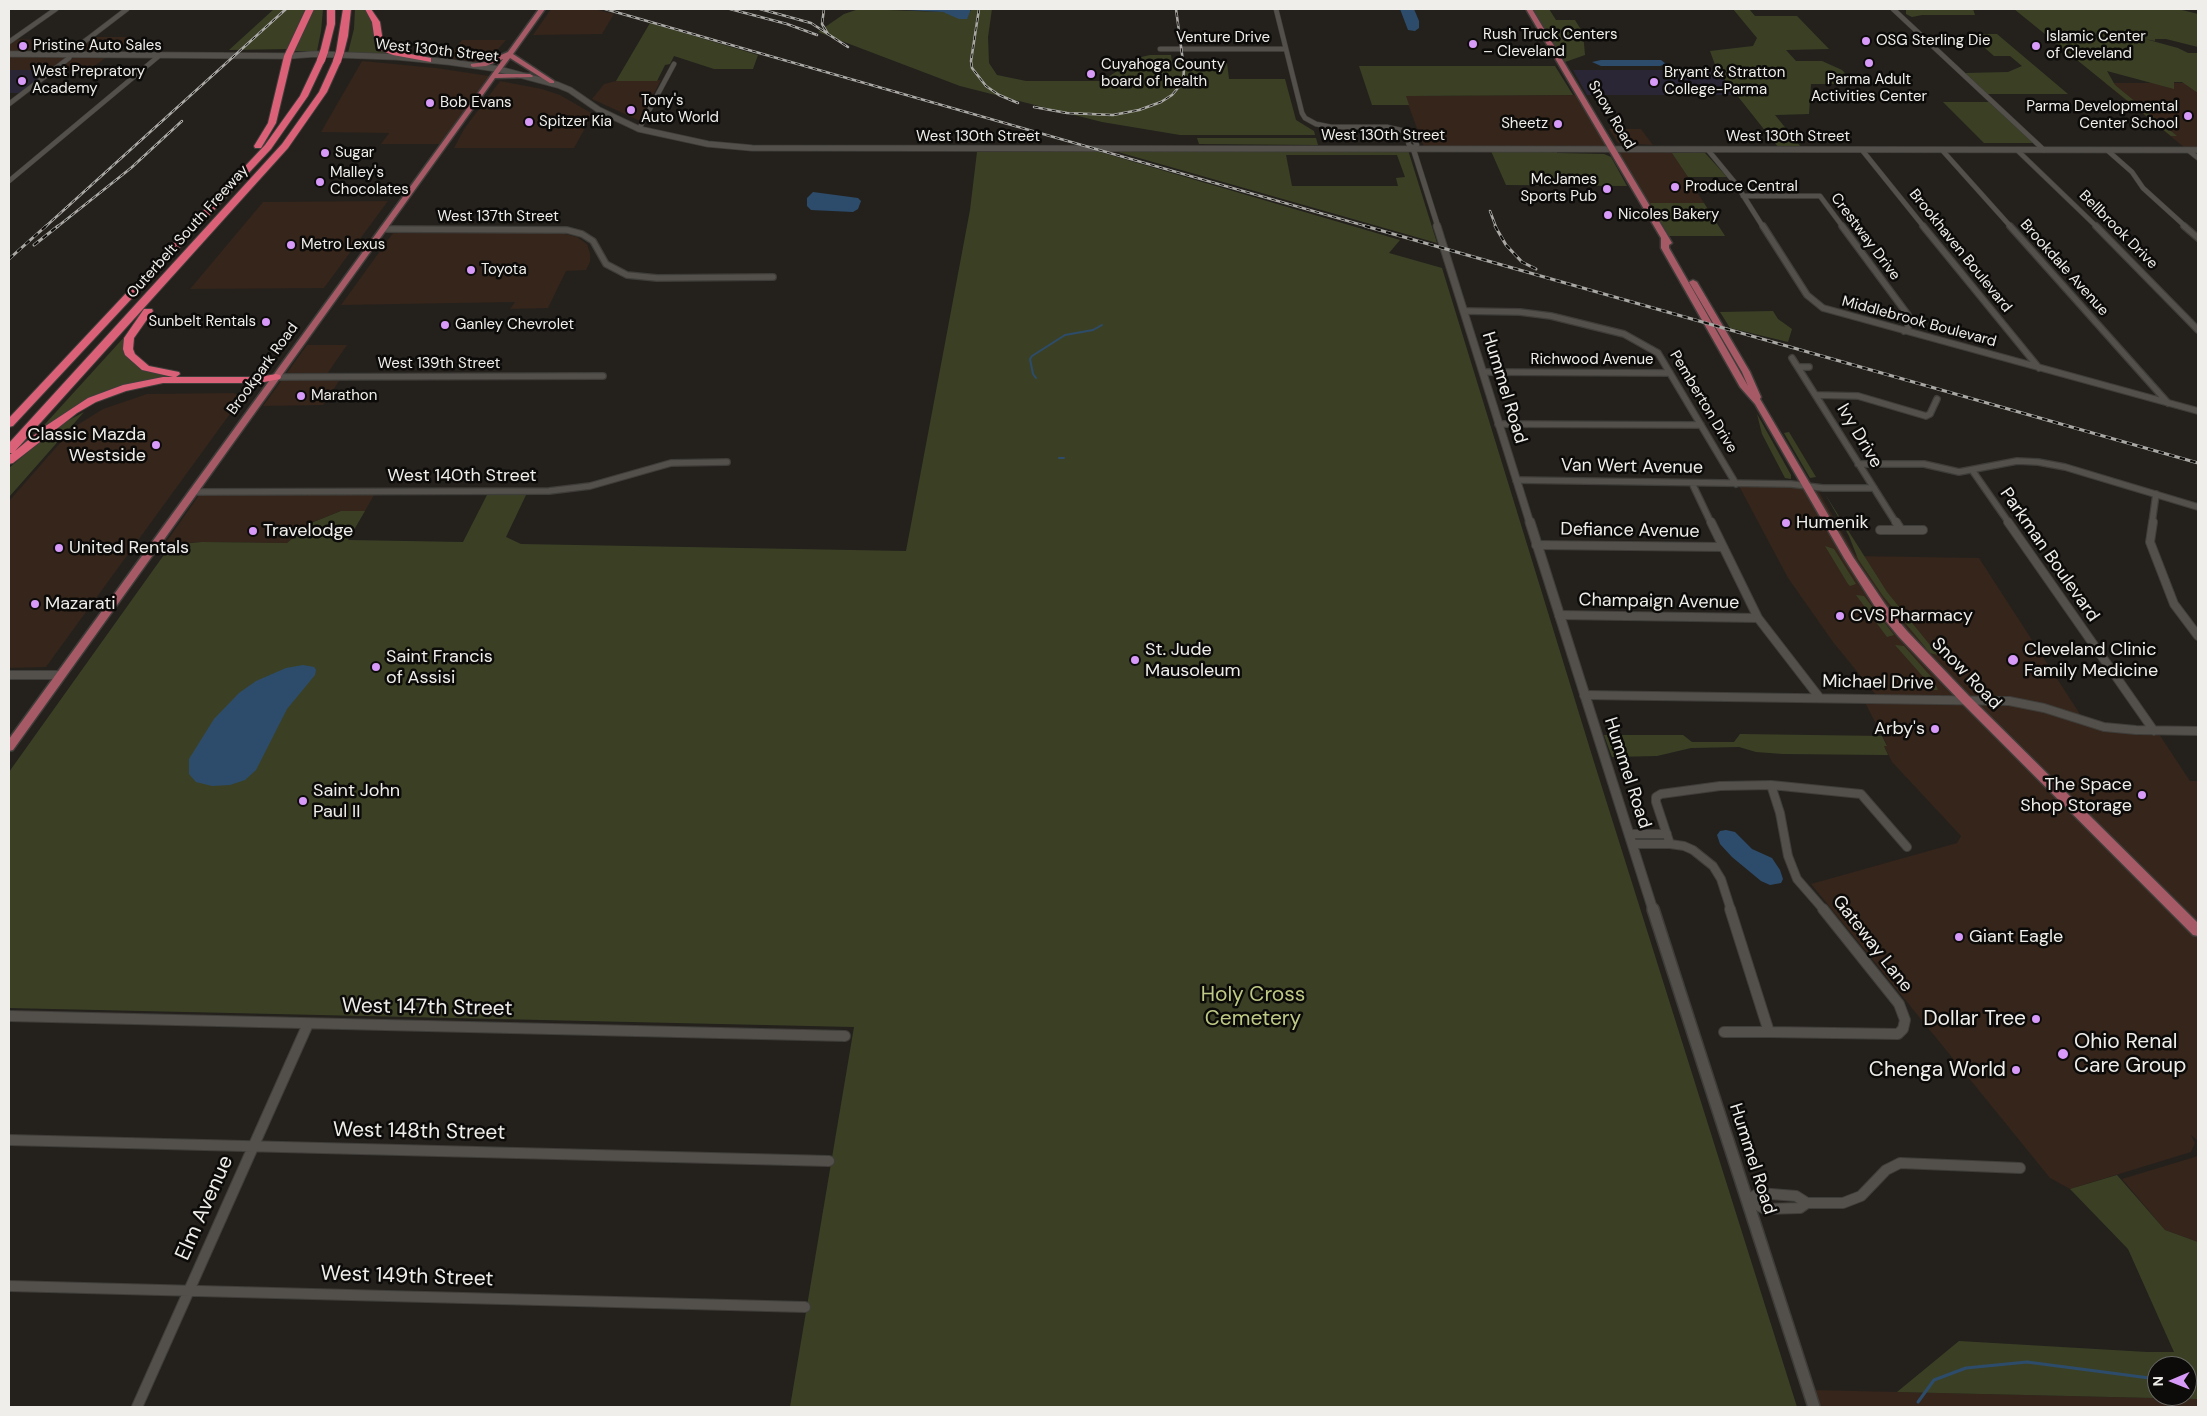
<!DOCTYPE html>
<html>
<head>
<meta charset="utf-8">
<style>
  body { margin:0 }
  #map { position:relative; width:2207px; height:1416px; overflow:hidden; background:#24211d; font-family:"DM Sans",sans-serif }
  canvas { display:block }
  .frame { position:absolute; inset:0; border:10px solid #f0eeeb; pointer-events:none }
  .north { position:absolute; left:2147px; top:1356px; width:50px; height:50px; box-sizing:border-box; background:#0c0b09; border:1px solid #676663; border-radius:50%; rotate:269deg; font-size:14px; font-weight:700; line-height:20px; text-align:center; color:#f0eeeb }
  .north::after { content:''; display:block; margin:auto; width:18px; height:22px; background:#d89af8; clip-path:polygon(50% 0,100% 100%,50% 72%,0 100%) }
</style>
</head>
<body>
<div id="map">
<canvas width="2207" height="1416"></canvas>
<div class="frame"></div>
<div class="north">N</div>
</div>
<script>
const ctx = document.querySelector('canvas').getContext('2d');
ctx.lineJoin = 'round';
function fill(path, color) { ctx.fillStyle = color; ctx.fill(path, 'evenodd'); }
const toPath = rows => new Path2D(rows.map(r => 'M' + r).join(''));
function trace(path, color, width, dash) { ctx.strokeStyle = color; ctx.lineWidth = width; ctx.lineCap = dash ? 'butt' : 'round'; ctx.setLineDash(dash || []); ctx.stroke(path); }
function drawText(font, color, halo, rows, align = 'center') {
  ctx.font = font + ' "DM Sans",sans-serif'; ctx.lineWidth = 5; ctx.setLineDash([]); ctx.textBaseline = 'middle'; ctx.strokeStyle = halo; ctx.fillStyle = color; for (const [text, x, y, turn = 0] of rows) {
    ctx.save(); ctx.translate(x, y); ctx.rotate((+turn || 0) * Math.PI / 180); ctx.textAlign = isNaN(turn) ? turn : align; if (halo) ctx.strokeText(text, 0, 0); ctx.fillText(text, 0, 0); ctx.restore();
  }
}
fill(toPath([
  [551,9,594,9,614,14,602,34,533,35],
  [85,37,133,37,88,71,9,70,9,39,44,40,28,51,64,52],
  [462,40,506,40,488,61,482,63,447,58],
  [362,61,436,68,489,76,440,144,381,144,389,133,321,132],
  [661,80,640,121,592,99,604,84,616,81],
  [500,81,542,89,560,95,593,114,574,148,454,148,464,129],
  [2198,81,2198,148,2185,148,2105,83,2196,83],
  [1578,95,1609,148,1424,147,1405,96],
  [1609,129,1641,129,1653,145,1618,143],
  [1671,150,1704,203,1647,203,1617,151],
  [388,201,324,288,190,289,263,202],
  [523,231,565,234,577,237,587,244,590,253,590,262,586,270,566,271,548,308,510,309,515,302,341,305,393,233],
  [307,345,347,345,323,380,339,381,323,405,263,406],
  [233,393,243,396,46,667,9,668,9,501,74,427,103,409,147,394],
  [1739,486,1816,487,1856,556,1979,558,2087,725,2159,734,2190,781,2198,781,2198,1141,2191,1135,2195,1143,2191,1152,2070,1189,2050,1178,1811,884,1957,843,1961,836,1892,762,1884,746,1887,745,1861,695,1876,695,1833,642,1788,578],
  [204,488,378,488,365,511,341,511,311,523,287,543,202,542,164,545],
  [2198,1156,2198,1242,2165,1230,2122,1179],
  [1814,1390,2198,1399,2198,1407,1819,1407]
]), '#35251b');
fill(toPath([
  [9,70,50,70,20,93,9,93],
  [1573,70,1717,70,1736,95,1587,95]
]), '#2a2636');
fill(toPath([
  [274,9,305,9,288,49,229,50],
  [312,9,323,9,321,31,317,51,295,51],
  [355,9,365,9,371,17,377,43,394,54,348,53,354,29],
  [859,9,943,12,951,14,971,11,971,9,992,9,988,37,989,63,997,75,1026,81,1102,81,1137,58,1150,55,1171,55,1172,63,1227,63,1229,79,1285,79,1296,120,1314,131,1315,135,1180,135,1102,122,960,86,818,32,844,14],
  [1533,9,1549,9,1556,20,1575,20,1583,33,1585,55,1565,62],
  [1733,9,1749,9,1755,16,1797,16,1829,49,1786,50,1796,61,1822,61,1842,70,1855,84,1811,84,1809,114,1775,115,1801,147,1778,147,1717,70,1710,51,1753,46,1757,38],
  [1901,9,1973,9,1975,15,1922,15,1912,17,1906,14,1906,10],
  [2014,9,2178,9,2198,14,2198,47,2166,39,2155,39,2155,41,2145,39,2178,48,2188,53,2198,53,2198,93,2182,82,2174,82,2174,89,2107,71,2115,85,2177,136,2171,136],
  [650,23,758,55,753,69,714,69,674,56,670,64,665,65,657,81,616,81],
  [1969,34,1997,34,2068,94,1987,94,1965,73,2008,72,2022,66,2010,56,1994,56],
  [1359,66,1555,66,1573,95,1406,96,1409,105,1372,105],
  [1943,102,1989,102,2033,143,1984,143],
  [1197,138,1316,138,1318,145,1199,144],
  [1408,150,1437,243,1118,152],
  [1286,155,1397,155,1405,177,1396,178,1398,186,1292,186],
  [1491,151,1557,151,1557,153,1604,154,1611,157,1627,186,1506,185],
  [977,152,1100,152,1400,240,1389,253,1442,268,1594,762,1797,1407,790,1407,854,1027,9,1008,9,772,171,545,202,542,287,543,311,523,341,511,365,511,348,540,463,542,487,495,526,495,506,537,521,544,906,551,970,210],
  [1672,153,1705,153,1727,177,1688,177],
  [1650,203,1704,203,1725,236,1669,236],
  [1773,311,1778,319,1792,329,1788,342,1730,328,1720,312],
  [127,334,124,351,127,357,144,370,165,375,163,378,121,387,36,434],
  [84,412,9,497,9,468,60,425],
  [1757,414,1791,475,1791,479,1785,478,1762,434],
  [1789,432,1816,477,1810,478,1784,433],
  [1825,494,1887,592,1938,655,1930,653,1883,596,1858,559,1849,536],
  [1825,546,1834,549,1856,584,1850,586,1848,584],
  [1856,595,1864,596,1894,635,1887,637],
  [1895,645,1904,646,1933,679,1938,690,1930,690,1926,680],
  [1740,734,1882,736,1887,746,1884,746,1888,755,1783,754,1756,752,1739,747,1691,748,1657,756,1612,757,1604,735,1683,735,1692,742,1734,742],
  [2117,1175,2165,1230,2198,1242,2198,1399,1897,1392,1959,1341,2147,1352,2174,1352,2128,1249,2070,1189],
  [2157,1366,2187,1366,2187,1396,2157,1396]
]), '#3b4025');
fill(toPath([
  [887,9,971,9,967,19,959,19,943,12],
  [1400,9,1414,9,1419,21,1419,28,1415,31,1408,30],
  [1601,60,1661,60,1666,64,1660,66,1601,66,1592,62],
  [813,192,858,198,861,201,858,209,853,212,811,210,807,206,807,198],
  [303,665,314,667,316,670,315,675,287,709,256,770,245,780,230,785,212,786,196,782,189,774,189,759,214,719,239,693,256,681,286,668],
  [1726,830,1735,832,1752,849,1772,858,1780,870,1783,879,1781,883,1770,885,1761,881,1732,857,1720,844,1717,835,1720,831]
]), '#2d4c6b');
trace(toPath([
  [1036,378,1033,374,1030,359,1032,356,1065,335,1093,330,1102,325],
  [1059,458,1064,458]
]), '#2d4c6b', 2);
trace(toPath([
  [2187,1382,2198,1383],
  [1918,1402,1934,1380,1966,1368,2027,1362,2157,1379]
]), '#2d4c6b', 3);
const minorFar3 = toPath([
  [1276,9,1302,113,1305,118,1316,124,1331,127,1387,127,1405,131],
  [1893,9,2044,150],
  [9,42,56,9],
  [1160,49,1286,49],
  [9,104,69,58,72,51,127,9],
  [639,129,674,64],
  [1405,131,1412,135,1417,145,1413,148,1409,145,1405,131],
  [1708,150,1736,184,1763,227],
  [1862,150,1924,227],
  [1942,150,2011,227],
  [2017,150,2097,227],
  [2107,150,2132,172,2143,188,2186,227],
  [2188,150,2198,158],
  [9,181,160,55],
  [1743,196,1820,196,1843,227]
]);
const minorFar2 = toPath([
  [1763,226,1807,295,1823,308,2198,411],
  [1842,226,1908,315,1908,328,1904,331],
  [1923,226,2039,368],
  [2010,226,2168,403],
  [2096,226,2198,330],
  [2184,226,2198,238],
  [383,229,567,230,582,234,593,241,606,264,627,275,657,278,773,277],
  [1464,311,1520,312,1551,316,1624,334,1658,353,1736,484],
  [1792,358,1896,523],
  [1798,367,1809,367],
  [1483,372,1670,373],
  [276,377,603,376],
  [1817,395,1858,396,1926,416,1930,414,1937,399],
  [1498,424,1701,425],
  [1858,464,1924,464,1959,472,2017,461,2038,462,2065,467,2198,507],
  [1972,470,2009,523],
  [1516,480,1791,484,1823,488,1874,488],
  [1692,483,1711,523],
  [192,492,549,491,590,486,671,463,727,462],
  [2152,523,2156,494]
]);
const minorFar1 = toPath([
  [1711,522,1758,618,1819,697],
  [1896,522,1901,530],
  [2008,522,2154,731],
  [2153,522,2150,542,2174,604,2198,636],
  [1880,530,1923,530],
  [1536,545,1722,547],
  [1559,615,1758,618],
  [9,675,60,675],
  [1584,695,2009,701,2044,708,2104,727,2136,730,2198,731],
  [1771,785,1780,813,1788,856,1797,879,1824,910],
  [1630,834,1667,834],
  [1633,844,1670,844,1684,846,1693,850,1713,866,1721,879,1731,910],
  [1670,844,1656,802,1656,797,1661,794,1720,786,1771,785,1861,794,1907,847]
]);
const minor = toPath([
  [1730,909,1769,1032,1898,1034,1903,1029,1905,1020,1899,1004,1823,909],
  [9,1016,845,1036],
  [1724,1032,1769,1032],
  [9,1140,829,1161],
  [1748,1200,1759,1193,1796,1196,1807,1203,1843,1203,1861,1196,1886,1170,1900,1163,2020,1168],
  [1748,1200,1765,1209,1800,1208,1807,1203],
  [9,1286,805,1307],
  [137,1407,308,1024]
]);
const tertiaryFar3 = toPath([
  [1413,148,1438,227]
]);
const tertiaryFar2 = toPath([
  [1437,226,1530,523]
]);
const tertiaryFar1 = toPath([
  [1530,522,1653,910]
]);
const tertiary = toPath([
  [1653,909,1814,1407]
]);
const secondary = toPath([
  [9,54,288,56,315,54,397,57,449,62,498,69,558,85,570,90,599,110,639,129,708,144,752,148,2198,150]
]);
const primary = toPath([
  [539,9,545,9,513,54,554,81,554,83,550,83,510,58,498,74,530,74,533,76,532,77,495,78,13,750,9,751,9,739,503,59,486,66,473,67,471,66,471,64,485,62,508,52,539,9],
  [1526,9,1532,9,1672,243,1669,245,1669,248,1748,386,1742,372,1689,282,1693,280,1697,282,1750,372,1761,397,1760,399,1853,557,1887,607,1907,631,1970,697,2198,923,2198,936,2193,935,1962,703,1899,637,1879,613,1844,558,1755,404,1740,387,1661,248,1661,238,1526,9]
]);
const motorway = toPath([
  [306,9,314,9,292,56,276,123,261,148,255,148,254,146,268,123,284,56,306,9],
  [327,9,335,9,335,24,328,52,324,54,320,52,327,24,327,9],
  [343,9,351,9,348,36,344,52,340,54,336,52,343,9],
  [365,9,371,9,380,22,383,42,386,46,395,51,431,58,431,62,393,55,380,50,375,42,372,22,365,9],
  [318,58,325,60,308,96,271,149,13,426,9,427,9,418,265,145,300,96,318,58],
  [334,59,341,61,327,92,288,148,15,451,44,427,88,398,123,385,163,377,173,377,142,370,125,355,123,349,124,338,144,309,152,309,153,311,134,338,133,349,135,354,149,366,179,372,180,374,176,377,259,377,276,374,280,375,281,377,280,379,259,383,163,383,126,391,96,402,77,413,13,463,9,464,9,455,12,453,9,453,9,443,282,144,319,92,334,59]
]);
trace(minorFar3, '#3f3d39', 5.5);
trace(minorFar2, '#3f3d39', 8);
trace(minorFar1, '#3f3d39', 10);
trace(minor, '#3f3d39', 12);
trace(tertiaryFar3, '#3f3d39', 6);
trace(tertiaryFar2, '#3f3d39', 9);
trace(tertiaryFar1, '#3f3d39', 11);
trace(tertiary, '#3f3d39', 14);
trace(secondary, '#3f3d39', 7);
trace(primary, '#3f3d39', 3);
trace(motorway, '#3f3d39', 2);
trace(minorFar3, '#53504b', 4.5);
trace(minorFar2, '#53504b', 5.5);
trace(minorFar1, '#53504b', 8);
trace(minor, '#53504b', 10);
trace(tertiaryFar3, '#53504b', 5);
trace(tertiaryFar2, '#53504b', 7);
trace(tertiaryFar1, '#53504b', 9);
trace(tertiary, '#53504b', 11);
trace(secondary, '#53504b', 5.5);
fill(primary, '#a55a66');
fill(motorway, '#db6178');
const railFar1 = toPath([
  [605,9,1369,227],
  [730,9,787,24,817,35],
  [760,9,811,23,848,47],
  [824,9,822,24,828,34],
  [979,9,971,61,972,68,986,86,999,95,1018,103],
  [1034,107,1067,113,1113,115,1139,110,1161,102,1172,95,1183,82,1184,69,1176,9],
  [1490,211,1496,227],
  [45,227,286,9],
  [57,227,131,168,182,121]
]);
const rail = toPath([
  [1365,226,2198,463],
  [1495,226,1506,245,1522,262,1536,269],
  [34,245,58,226],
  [9,259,46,226]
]);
trace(railFar1, '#aaa8a4', 2.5);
trace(rail, '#aaa8a4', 3);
trace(railFar1, '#0c0b09', 1, [4.5]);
trace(rail, '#0c0b09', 2, [5.5]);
const motorwayBridge = toPath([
  [321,60,324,52],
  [337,61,340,52]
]);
trace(motorwayBridge, '#3f3d39', 9, []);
trace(motorwayBridge, '#db6178', 8);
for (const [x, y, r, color] of [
  [1866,41,5,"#d89af8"],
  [1473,44,5,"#d89af8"],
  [23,46,5,"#d89af8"],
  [2036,46,5,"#d89af8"],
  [1869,63,5,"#d89af8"],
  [1091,74,5,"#d89af8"],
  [22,81,5,"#d89af8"],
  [1654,82,5,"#d89af8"],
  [430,103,5,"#d89af8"],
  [631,110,5,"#d89af8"],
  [2188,116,5,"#d89af8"],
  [529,122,5,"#d89af8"],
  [1558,124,5,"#d89af8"],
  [325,153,5,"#d89af8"],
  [320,182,5,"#d89af8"],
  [1675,187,5,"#d89af8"],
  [1607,189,5,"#d89af8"],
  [1608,215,5,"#d89af8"],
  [291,245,5,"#d89af8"],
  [471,270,5,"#d89af8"],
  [266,322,5,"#d89af8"],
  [445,325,5,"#d89af8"],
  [301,396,5,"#d89af8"],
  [156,445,5,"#d89af8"],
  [1786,523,5,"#d89af8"],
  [253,531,5,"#d89af8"],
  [59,548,5,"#d89af8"],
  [35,604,5,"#d89af8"],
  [1840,616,5,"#d89af8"],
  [1135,660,5,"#d89af8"],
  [2013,660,6,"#d89af8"],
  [376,667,5,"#d89af8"],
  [1935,729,5,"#d89af8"],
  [2142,795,5,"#d89af8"],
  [303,801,5,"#d89af8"],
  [1959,937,5,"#d89af8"],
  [2036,1019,5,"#d89af8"],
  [2063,1054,6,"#d89af8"],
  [2016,1070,5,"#d89af8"]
]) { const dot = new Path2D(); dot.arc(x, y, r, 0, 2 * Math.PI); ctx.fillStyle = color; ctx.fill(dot); trace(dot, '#0c0b09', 2); }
drawText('15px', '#f0eeeb', '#0c0b09', [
  ["Rush Truck Centers",1483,35],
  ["– Cleveland",1483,52],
  ["Islamic Center",2046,37],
  ["of Cleveland",2046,54],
  ["OSG Sterling Die",1876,41],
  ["Pristine Auto Sales",33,46],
  ["Cuyahoga County",1101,65],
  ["board of health",1101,82],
  ["West Prepratory",32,72],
  ["Academy",32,89],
  ["Bryant & Stratton",1664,73],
  ["College-Parma",1664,90],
  ["Parma Adult",1869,80,"center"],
  ["Activities Center",1869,97,"center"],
  ["Tony's",641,101],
  ["Auto World",641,118],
  ["Bob Evans",440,103],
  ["Parma Developmental",2178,107,"right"],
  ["Center School",2178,124,"right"],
  ["Spitzer Kia",539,122],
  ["Sheetz",1548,124,"right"],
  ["Sugar",335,153],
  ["Malley's",330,173],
  ["Chocolates",330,190],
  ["McJames",1597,180,"right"],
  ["Sports Pub",1597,197,"right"],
  ["Produce Central",1685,187],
  ["Nicoles Bakery",1618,215],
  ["Metro Lexus",301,245],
  ["Toyota",481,270],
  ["Sunbelt Rentals",256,322,"right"],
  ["Ganley Chevrolet",455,325],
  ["Marathon",311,396]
], 'left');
drawText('15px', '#f0eeeb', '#0c0b09', [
  ["Venture Drive",1223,38],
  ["West 130th Street",437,51,6],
  ["Snow Road",1611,115,59],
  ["West 130th Street",1383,136],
  ["West 130th Street",978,137],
  ["West 130th Street",1788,137],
  ["West 137th Street",498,217],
  ["Bellbrook Drive",2118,230,45],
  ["Outerbelt South Freeway",188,232,-48],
  ["Crestway Drive",1865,237,53],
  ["Brookhaven Boulevard",1960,251,51],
  ["Brookdale Avenue",2064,268,48],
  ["Middlebrook Boulevard",1919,322,15],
  ["Richwood Avenue",1592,360],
  ["West 139th Street",439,364],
  ["Brookpark Road",263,369,-54],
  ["Pemberton Drive",1703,402,59]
]);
drawText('18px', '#f0eeeb', '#0c0b09', [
  ["Hummel Road",1504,388,73],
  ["Ivy Drive",1859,436,59],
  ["Van Wert Avenue",1632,467,1],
  ["West 140th Street",462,476],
  ["Defiance Avenue",1630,531,1],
  ["Parkman Boulevard",2049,555,55],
  ["Champaign Avenue",1659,602,1],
  ["Snow Road",1966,674,46],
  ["Michael Drive",1878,683,1],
  ["Hummel Road",1627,773,72],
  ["Gateway Lane",1872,944,52],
  ["Hummel Road",1752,1159,72]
]);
drawText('18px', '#f0eeeb', '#0c0b09', [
  ["Classic Mazda",146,435,"right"],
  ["Westside",146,456,"right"],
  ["Humenik",1796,523],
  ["Travelodge",263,531],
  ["United Rentals",69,548],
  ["Mazarati",45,604],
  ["CVS Pharmacy",1850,616],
  ["St. Jude",1145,650],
  ["Mausoleum",1145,671],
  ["Cleveland Clinic",2024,650],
  ["Family Medicine",2024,671],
  ["Saint Francis",386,657],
  ["of Assisi",386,678],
  ["Arby's",1925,729,"right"],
  ["The Space",2132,785,"right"],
  ["Shop Storage",2132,806,"right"],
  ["Saint John",313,791],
  ["Paul II",313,812],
  ["Giant Eagle",1969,937]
], 'left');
drawText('21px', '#beca84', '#0c0b09', [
  ["Holy Cross",1253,995],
  ["Cemetery",1253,1019]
]);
drawText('21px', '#f0eeeb', '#0c0b09', [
  ["West 147th Street",427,1008,1],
  ["West 148th Street",419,1132,1],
  ["Elm Avenue",205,1208,-66],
  ["West 149th Street",407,1277,2]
]);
drawText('21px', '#f0eeeb', '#0c0b09', [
  ["Dollar Tree",2026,1019],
  ["Ohio Renal",2074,1042,"left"],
  ["Care Group",2074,1066,"left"],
  ["Chenga World",2006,1070]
], 'right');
</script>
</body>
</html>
